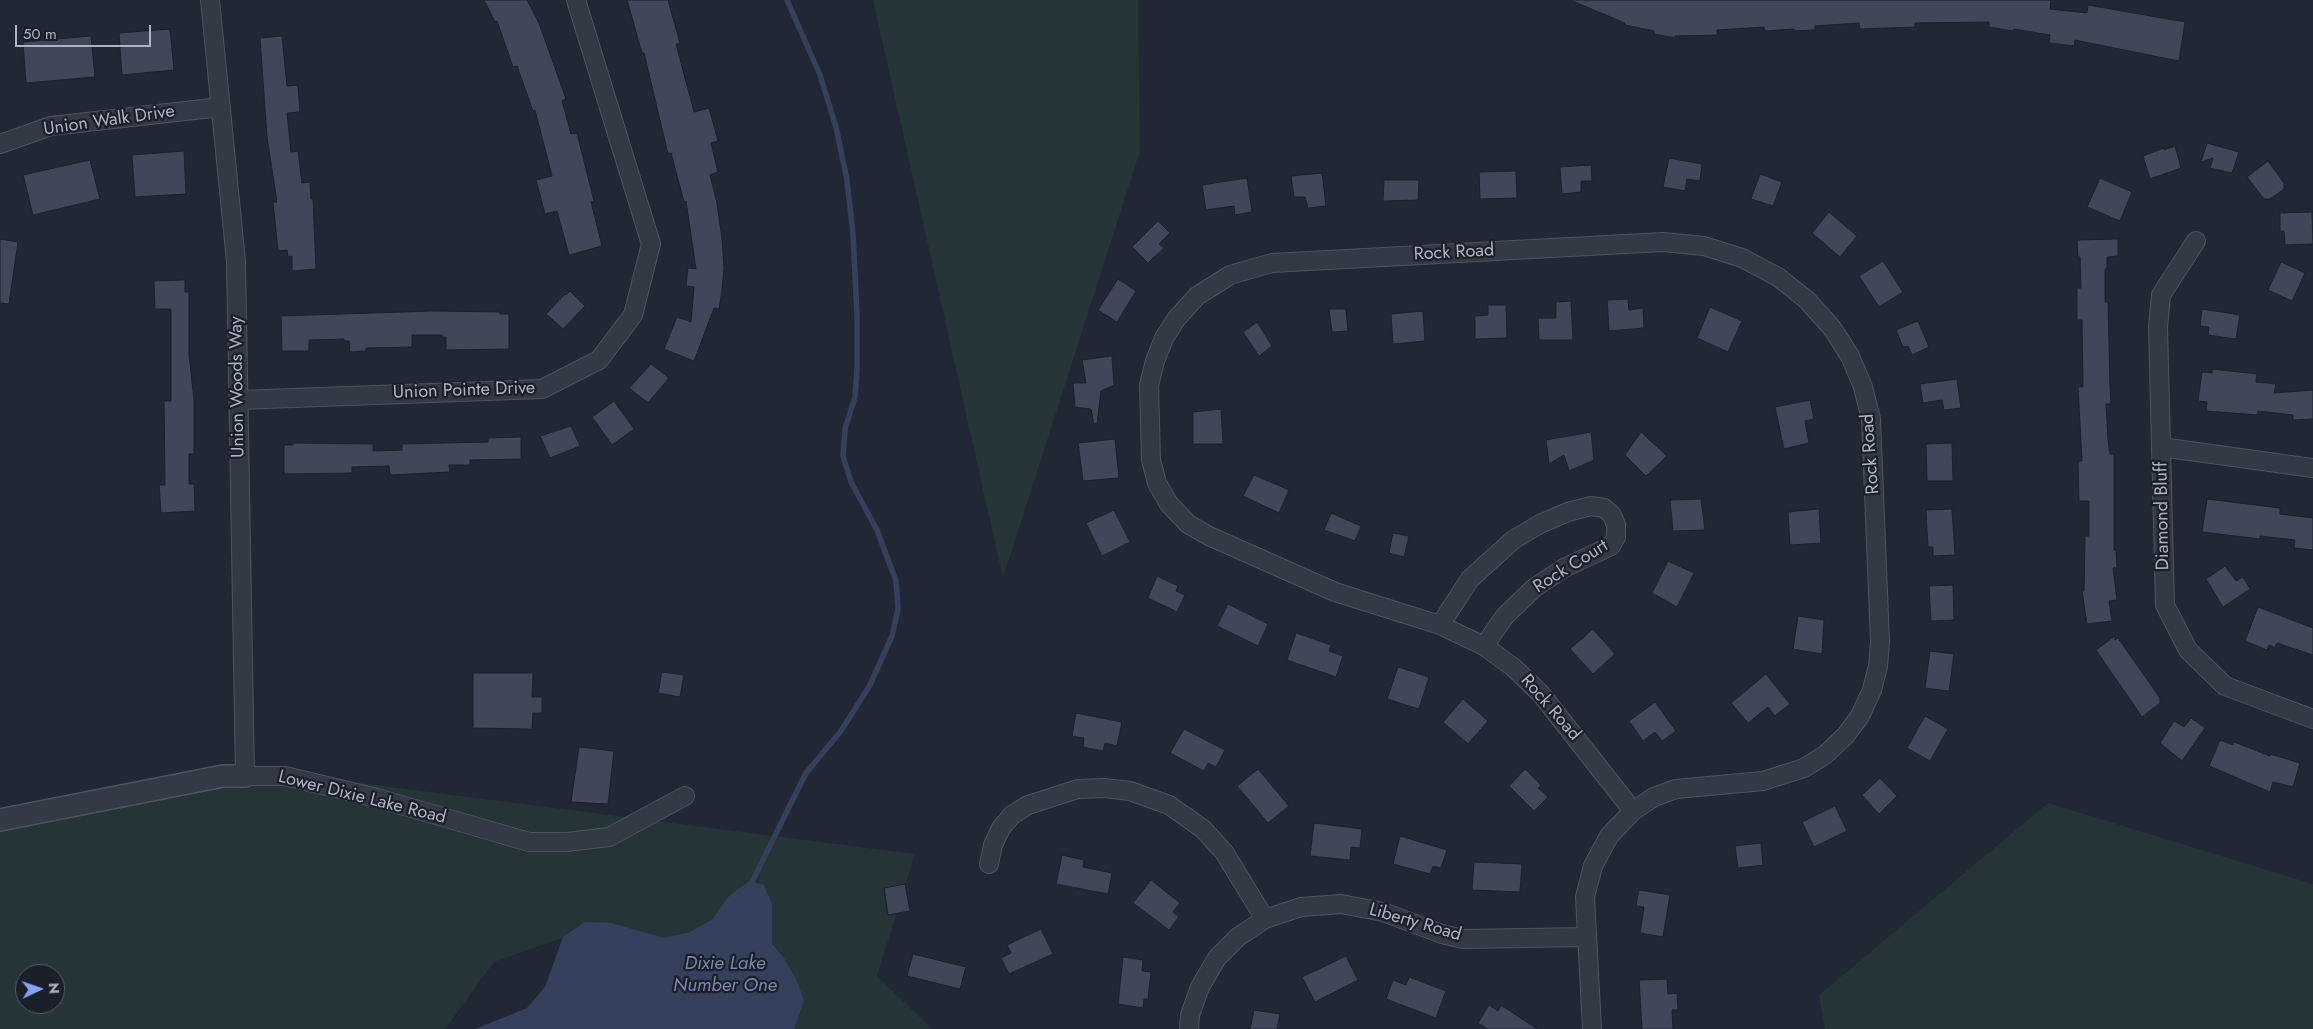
<!DOCTYPE html>
<html>
<head>
<meta charset="utf-8">
<style>
  body { margin:0 }
  #map { position:relative; width:2313px; height:1029px; overflow:hidden; background:#212735; font-family:Jost,sans-serif }
  canvas { display:block }
  .north { position:absolute; left:15px; top:964px; width:50px; height:50px; box-sizing:border-box; background:#1a1f2a; border:1px solid #555b67; border-radius:50%; rotate:87deg; font-size:14px; font-weight:700; line-height:20px; text-align:center; color:#aeb4c3 }
  .north::after { content:''; display:block; margin:auto; width:18px; height:22px; background:#85a3f1; clip-path:polygon(50% 0,100% 100%,50% 72%,0 100%) }
  .scale { position:absolute; left:15px; top:25px; width:136px; height:22px; box-sizing:border-box; border:2px solid #aeb4c3; border-top:0; padding-left:6px; font-size:15px; line-height:18px; white-space:nowrap; color:#aeb4c3; -webkit-text-stroke:4px #1a1f2a; paint-order:stroke }
</style>
</head>
<body>
<div id="map">
<canvas width="2313" height="1029"></canvas>
<div class="north">N</div>
<div class="scale">50 m</div>
</div>
<script>
const ctx = document.querySelector('canvas').getContext('2d');
ctx.lineJoin = 'round';
function fill(path, color) { ctx.fillStyle = color; ctx.fill(path, 'evenodd'); }
const toPath = rows => new Path2D(rows.map(r => 'M' + r).join(''));
function trace(path, color, width, dash) { ctx.strokeStyle = color; ctx.lineWidth = width; ctx.lineCap = dash ? 'butt' : 'round'; ctx.setLineDash(dash || []); ctx.stroke(path); }
function drawText(font, color, halo, rows, align = 'center') {
  ctx.font = font + ' Jost,sans-serif'; ctx.lineWidth = 4.5; ctx.setLineDash([]); ctx.textBaseline = 'middle'; ctx.strokeStyle = halo; ctx.fillStyle = color; for (const [text, x, y, turn = 0] of rows) {
    ctx.save(); ctx.translate(x, y); ctx.rotate((+turn || 0) * Math.PI / 180); ctx.textAlign = isNaN(turn) ? turn : align; if (halo) ctx.strokeText(text, 0, 0); ctx.fillText(text, 0, 0); ctx.restore();
  }
}
fill(toPath([
  [873,0,1138,0,1140,151,1003,578],
  [265,771,915,854,877,976,932,1029,749,1029,576,933,494,962,445,1029,0,1029,0,809],
  [25,974,55,974,55,1004,25,1004],
  [2048,803,2313,884,2313,1029,1825,1029,1819,995]
]), '#243437');
fill(toPath([
  [749,881,764,885,772,904,772,944,784,958,797,981,804,1001,794,1029,475,1029,527,1008,545,987,563,937,585,922,612,923,664,938,690,932,713,919,728,897]
]), '#35415c');
trace(toPath([
  [752,882,806,773,841,731,870,685,892,636,898,609,896,581,877,530,851,482,843,456,845,429,855,397,857,370,857,315,853,234,847,180,836,127,820,75,787,0]
]), '#35415c', 5.5);
const building = toPath([
  [484,0,527,0,539,23,566,99,562,101,571,134,577,133,594,201,591,202,602,246,569,255,557,211,545,214,536,180,552,176,535,110,533,111,517,66,513,67,497,21,495,22,484,0],
  [627,0,668,0,680,43,676,44,694,112,709,108,718,141,711,143,718,172,710,175,717,203,722,239,724,268,722,290,719,309,714,308,694,361,664,349,677,317,691,322,694,287,686,286,688,268,696,269,686,201,684,202,671,153,668,154,644,53,642,53,627,0],
  [1570,0,2051,0,2050,9,2087,13,2088,5,2185,22,2179,61,2075,40,2074,46,2049,43,2050,35,2014,29,2013,31,1989,27,1989,22,1915,23,1915,27,1860,29,1859,23,1815,26,1815,30,1794,31,1794,29,1765,31,1764,27,1717,30,1717,35,1675,36,1675,38,1654,34,1654,31,1625,25,1625,23,1570,0],
  [170,29,174,70,122,75,119,33,170,29],
  [91,36,95,77,26,83,23,42,91,36],
  [282,36,287,86,298,85,300,112,287,113,291,152,298,151,302,183,310,182,311,199,313,199,316,269,292,271,292,256,288,257,287,250,278,251,273,202,277,202,267,137,260,38,282,36],
  [2207,143,2239,152,2232,173,2210,168,2213,158,2201,162,2207,143],
  [2175,146,2181,168,2150,179,2143,156,2164,148,2164,150,2175,146],
  [184,151,186,194,135,197,132,155,184,151],
  [1669,158,1702,164,1700,181,1687,179,1685,191,1663,187,1669,158],
  [90,160,100,199,33,215,23,175,90,160],
  [2268,161,2284,183,2284,189,2270,199,2264,199,2247,177,2268,161],
  [1591,165,1592,181,1581,181,1581,192,1562,194,1560,167,1591,165],
  [1516,171,1517,198,1480,199,1479,172,1516,171],
  [1322,173,1326,206,1308,208,1305,197,1294,197,1291,176,1322,173],
  [1760,174,1782,182,1773,206,1751,199,1760,174],
  [1247,178,1252,212,1235,215,1234,206,1206,210,1202,185,1247,178],
  [2100,178,2132,192,2120,221,2087,207,2100,178],
  [1384,180,1419,180,1418,200,1383,201,1384,180],
  [1829,212,1857,236,1840,257,1812,233,1829,212],
  [2312,212,2313,244,2285,245,2284,231,2280,231,2280,213,2312,212],
  [1158,221,1170,233,1159,244,1164,248,1148,263,1132,247,1158,221],
  [0,239,18,242,9,304,0,303,0,239],
  [2118,239,2118,256,2107,257,2107,268,2105,269,2105,302,2108,302,2110,387,2111,404,2106,404,2108,440,2110,454,2114,454,2114,550,2116,550,2117,568,2113,568,2117,600,2109,601,2112,621,2087,624,2082,591,2084,591,2085,536,2089,536,2089,501,2079,501,2078,461,2082,461,2078,387,2083,387,2082,320,2077,320,2077,288,2081,288,2080,257,2078,257,2077,240,2118,239],
  [1883,261,1903,292,1879,307,1859,276,1883,261],
  [2281,262,2305,273,2292,301,2268,290,2281,262],
  [1118,279,1136,291,1117,322,1098,310,1118,279],
  [185,280,185,292,189,292,189,354,194,400,194,454,189,454,189,484,194,484,195,511,161,513,159,485,165,485,164,401,171,401,171,309,155,309,154,281,185,280],
  [570,291,585,306,563,329,546,314,565,294,566,295,570,291],
  [1628,299,1629,310,1643,308,1644,328,1609,331,1607,300,1628,299],
  [1571,301,1573,340,1539,340,1538,318,1556,318,1556,302,1571,301],
  [1488,305,1506,305,1507,338,1475,339,1475,316,1488,315,1488,305],
  [1710,307,1742,321,1728,352,1697,338,1710,307],
  [1329,309,1346,309,1348,331,1332,332,1329,309],
  [2202,309,2240,315,2236,339,2208,335,2209,327,2200,326,2202,309],
  [433,311,500,312,500,314,509,314,509,349,446,350,446,337,442,337,442,335,412,335,412,347,366,348,366,351,350,352,349,341,344,341,344,339,309,340,309,351,282,351,281,316,433,311],
  [1423,311,1425,341,1393,344,1391,314,1423,311],
  [1918,321,1929,347,1912,355,1908,346,1903,347,1896,330,1918,321],
  [1257,322,1272,346,1259,356,1243,332,1257,322],
  [1112,356,1114,385,1101,391,1097,424,1094,424,1091,409,1075,407,1073,383,1086,383,1082,360,1112,356],
  [651,364,669,378,648,403,629,388,651,364],
  [2212,369,2257,374,2256,382,2276,384,2274,393,2313,390,2313,419,2293,420,2293,415,2258,411,2258,415,2206,411,2207,402,2198,401,2202,372,2212,373,2212,369],
  [1957,379,1961,408,1944,410,1942,400,1923,403,1920,384,1957,379],
  [1810,400,1814,419,1805,421,1809,443,1784,449,1775,407,1810,400],
  [614,401,634,429,612,445,592,417,614,401],
  [1221,409,1223,444,1193,444,1193,412,1221,409],
  [571,426,580,446,550,458,540,436,571,426],
  [1591,432,1594,460,1569,471,1564,455,1549,464,1546,440,1591,432],
  [1641,432,1667,456,1646,476,1625,455,1641,432],
  [521,437,521,459,470,460,470,465,449,465,450,472,390,475,389,466,352,467,352,473,284,474,284,445,293,445,293,443,373,444,373,451,402,450,402,444,488,442,488,438,521,437],
  [1115,439,1119,478,1083,481,1078,443,1115,439],
  [1952,443,1953,481,1927,481,1926,444,1952,443],
  [1254,475,1289,490,1279,513,1243,496,1254,475],
  [1701,499,1705,530,1673,531,1670,500,1701,499],
  [2207,499,2280,508,2280,514,2313,518,2313,550,2294,548,2295,540,2260,536,2260,539,2202,532,2207,499],
  [1819,509,1821,543,1790,545,1788,512,1819,509],
  [1952,509,1955,555,1933,556,1933,547,1928,547,1926,510,1952,509],
  [1114,510,1130,542,1102,556,1086,523,1114,510],
  [1331,513,1361,526,1355,541,1324,530,1331,513],
  [1393,533,1409,536,1404,557,1389,553,1393,533],
  [1668,561,1694,573,1677,607,1652,593,1668,561],
  [2225,566,2236,581,2243,577,2250,589,2223,607,2206,579,2225,566],
  [1157,576,1178,586,1176,591,1185,595,1177,612,1148,598,1157,576],
  [1953,585,1954,620,1931,621,1929,586,1953,585],
  [1228,604,1268,624,1258,646,1217,626,1228,604],
  [2258,607,2313,628,2313,655,2277,643,2275,648,2269,645,2267,650,2245,641,2258,607],
  [1798,616,1824,620,1822,654,1793,649,1798,616],
  [1593,629,1615,654,1593,674,1570,649,1593,629],
  [1296,633,1331,645,1329,651,1343,656,1336,677,1287,660,1296,633],
  [2115,636,2115,640,2118,638,2160,698,2160,703,2142,717,2096,650,2115,636],
  [1930,651,1954,654,1949,691,1925,688,1930,651],
  [1398,667,1429,677,1419,709,1387,699,1398,667],
  [662,672,684,675,680,697,658,693,662,672],
  [473,673,533,673,532,697,542,697,542,713,533,713,532,729,473,728,473,673],
  [1766,674,1790,704,1775,716,1768,707,1748,723,1731,703,1766,674],
  [1463,699,1488,721,1468,744,1443,722,1463,699],
  [1655,702,1676,731,1662,741,1655,732,1643,741,1629,721,1655,702],
  [1076,713,1122,722,1117,746,1105,743,1103,751,1083,747,1084,738,1072,736,1076,713],
  [1925,716,1948,729,1930,761,1907,748,1925,716],
  [2191,718,2205,728,2182,761,2160,743,2174,721,2184,727,2191,718],
  [1184,729,1225,750,1216,767,1208,763,1204,771,1170,753,1184,729],
  [2220,740,2233,745,2234,742,2270,756,2270,754,2300,763,2293,787,2273,782,2270,792,2209,766,2220,740],
  [579,747,614,751,608,804,571,802,579,747],
  [1258,769,1289,806,1268,823,1237,786,1258,769],
  [1525,769,1541,785,1538,788,1548,797,1534,811,1509,786,1525,769],
  [1880,778,1897,796,1879,814,1862,795,1880,778],
  [1835,806,1847,831,1814,847,1802,822,1835,806],
  [1314,823,1362,829,1360,848,1351,847,1350,860,1310,856,1314,823],
  [1400,836,1447,850,1441,868,1433,866,1430,874,1393,864,1400,836],
  [1761,843,1763,865,1738,868,1735,846,1761,843],
  [1062,855,1084,860,1083,867,1112,873,1108,894,1056,884,1062,855],
  [1474,862,1522,864,1520,892,1472,890,1474,862],
  [1151,880,1180,903,1173,912,1179,917,1169,930,1133,903,1151,880],
  [905,884,910,911,888,915,884,888,905,884],
  [1639,890,1670,895,1663,937,1640,933,1644,907,1636,906,1639,890],
  [1041,929,1053,954,1009,974,1001,958,1011,953,1007,945,1041,929],
  [913,954,966,967,960,989,907,976,913,954],
  [1346,956,1358,980,1315,1002,1302,977,1346,956],
  [1123,957,1143,960,1142,971,1151,972,1148,999,1144,999,1143,1008,1118,1004,1123,957],
  [1409,977,1446,991,1436,1018,1386,999,1393,980,1406,985,1409,977],
  [1667,979,1668,994,1677,993,1678,1010,1672,1010,1673,1029,1642,1029,1639,980,1667,979],
  [1489,1005,1498,1011,1501,1005,1537,1029,1487,1029,1478,1023,1489,1005],
  [1254,1010,1280,1014,1277,1029,1250,1029,1254,1010]
]);
fill(building, '#3f4758');
trace(building, '#1c212c', 1);
const minor = toPath([
  [210,0,236,261,245,776,285,776,377,798,529,842,567,842,609,837,685,796],
  [0,144,51,126,221,107],
  [2196,241,2161,295,2158,327,2165,605,2188,650,2225,686,2313,719],
  [238,400,542,389,599,360,633,315,651,244,576,0],
  [2161,447,2313,468],
  [1440,625,1470,579,1513,540,1540,524,1568,512,1591,506,1604,508,1612,515,1616,525,1616,537,1611,546,1564,568,1534,588,1505,616,1484,646],
  [989,864,993,845,1001,828,1012,815,1028,805,1078,789,1104,788,1130,791,1169,805,1203,829,1224,852,1265,919],
  [1189,1029,1190,1015,1200,987,1217,958,1238,937,1265,919,1301,907,1341,904,1383,912,1442,934,1463,939,1586,937],
  [1592,1029,1585,897,1593,866,1609,836,1633,811,1654,797,1676,789,1763,781,1804,768,1825,755,1846,735,1860,716,1872,690,1878,666,1880,642,1871,419,1863,387,1850,356,1832,328,1807,300,1778,277,1742,258,1704,246,1663,242,1272,263,1230,275,1197,296,1177,318,1164,338,1155,361,1149,385,1151,460,1157,483,1169,504,1188,524,1209,536,1335,592,1440,625,1484,646,1513,667,1541,694,1633,811]
]);
const tertiary = toPath([
  [0,820,223,776,245,776]
]);
trace(minor, '#4e5461', 20);
trace(tertiary, '#4e5461', 24);
trace(minor, '#343946', 18);
trace(tertiary, '#343946', 21);
drawText('18px', '#aeb4c3', '#1a1f2a', [
  ["Union Walk Drive",109,121,-8],
  ["Rock Road",1454,253,-3],
  ["Union Woods Way",238,387,-91],
  ["Union Pointe Drive",464,391,-2],
  ["Rock Road",1871,454,-94],
  ["Diamond Bluff",2163,516,-91],
  ["Rock Court",1571,567,-32],
  ["Rock Road",1550,708,49],
  ["Lower Dixie Lake Road",362,798,14],
  ["Liberty Road",1415,923,16]
]);
drawText('italic 19px', '#7887aa', '#1a1f2a', [
  ["Dixie Lake",725,964],
  ["Number One",725,986]
]);
</script>
</body>
</html>
